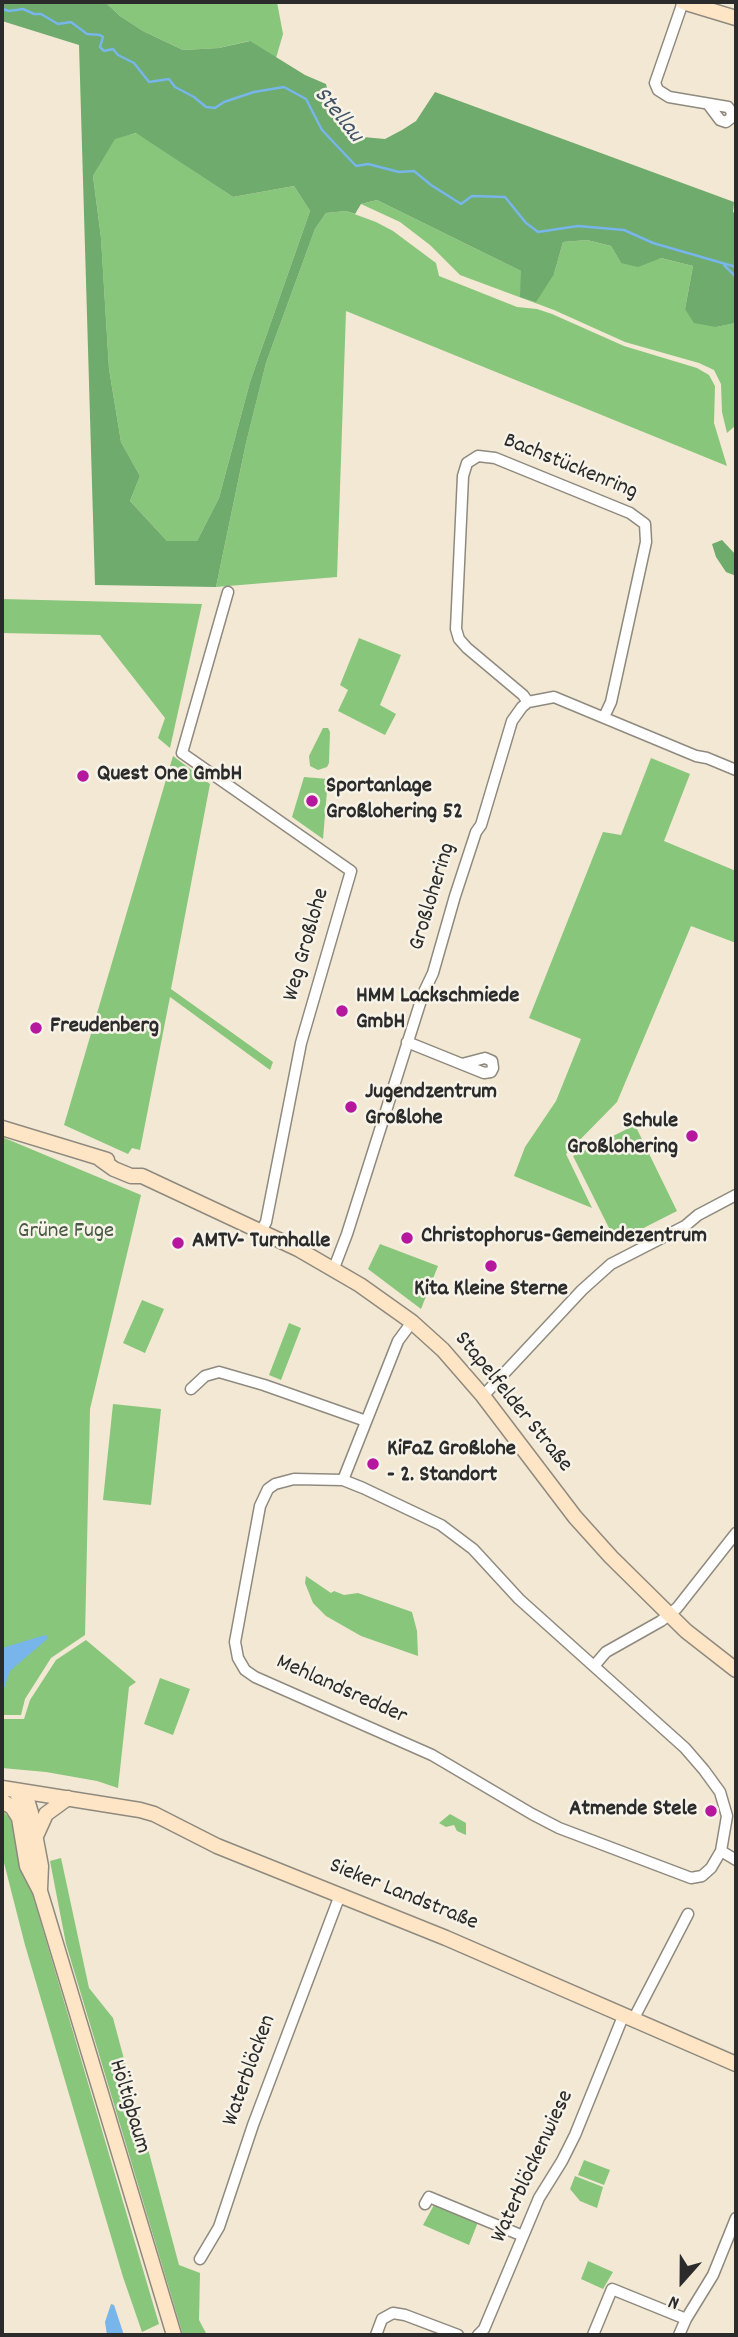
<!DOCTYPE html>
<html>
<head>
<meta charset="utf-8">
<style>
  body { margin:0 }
  #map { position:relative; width:738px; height:2337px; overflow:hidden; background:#f3e8d3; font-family:Dekko,sans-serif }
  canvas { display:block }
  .frame { position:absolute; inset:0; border:4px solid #2b2b2b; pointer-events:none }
  .north { position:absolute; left:647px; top:2246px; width:70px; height:70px; -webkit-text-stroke:5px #f7f3e8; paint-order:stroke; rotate:201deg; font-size:19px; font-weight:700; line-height:28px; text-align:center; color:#2b2b2b }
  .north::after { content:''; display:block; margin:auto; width:24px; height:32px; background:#2b2b2b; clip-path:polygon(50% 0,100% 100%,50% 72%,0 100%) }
</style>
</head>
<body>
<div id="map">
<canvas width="738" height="2337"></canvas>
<div class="frame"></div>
<div class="north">N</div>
</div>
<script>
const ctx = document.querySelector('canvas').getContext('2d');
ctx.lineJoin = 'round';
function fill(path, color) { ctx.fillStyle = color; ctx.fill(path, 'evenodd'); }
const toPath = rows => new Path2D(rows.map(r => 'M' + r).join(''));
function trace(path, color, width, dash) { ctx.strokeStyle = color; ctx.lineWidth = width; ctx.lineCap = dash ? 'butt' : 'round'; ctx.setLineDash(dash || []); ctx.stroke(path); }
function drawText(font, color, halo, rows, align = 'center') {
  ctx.font = font + ' Dekko,sans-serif'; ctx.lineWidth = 5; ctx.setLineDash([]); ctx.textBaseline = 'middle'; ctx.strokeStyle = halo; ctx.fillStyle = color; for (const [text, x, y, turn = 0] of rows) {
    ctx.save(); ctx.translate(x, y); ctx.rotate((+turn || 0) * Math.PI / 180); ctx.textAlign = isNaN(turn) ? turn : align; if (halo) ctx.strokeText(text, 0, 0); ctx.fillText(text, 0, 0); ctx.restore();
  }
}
fill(toPath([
  [105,2,277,2,283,34,276,58,249,41,219,48,183,50,143,31,120,16],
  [137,133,233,197,294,186,310,211,250,382,219,498,197,541,167,541,130,501,140,476,121,442,109,369,101,238,93,176,115,138],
  [377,200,521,271,554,274,563,242,587,240,611,246,621,263,661,258,693,266,685,309,716,327,736,323,736,425,727,433,722,412,721,384,714,370,699,363,625,342,554,310,460,275,430,245,400,222,361,204],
  [346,211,376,222,393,231,436,263,439,276,517,307,537,309,552,314,624,346,697,368,709,375,715,386,714,423,727,466,346,311,337,577,216,587,246,443,266,363,315,229,326,213],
  [2,599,202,604,170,748,158,738,165,718,100,635,2,633],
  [359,638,401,655,380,705,396,714,385,735,338,711,348,690,340,685],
  [323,728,328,728,330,732,329,763,327,767,318,770,310,766,309,756],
  [173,756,210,784,171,989,273,1062,270,1070,170,997,140,1150,132,1148,128,1154,64,1125],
  [651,758,690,774,664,841,736,871,736,943,691,926,617,1102,566,1154,592,1208,514,1176,525,1147,556,1101,581,1039,529,1018,603,832,621,835],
  [304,777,328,779,323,839,292,817],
  [635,1125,677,1211,616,1242,573,1156],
  [2,1137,141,1195,90,1409,85,1635,51,1658,25,1699,21,1715,2,1715],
  [380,1244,438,1266,421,1309,368,1269],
  [142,1300,164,1309,145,1353,123,1343],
  [289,1323,301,1328,281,1380,269,1375],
  [113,1404,161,1409,151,1505,103,1500],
  [306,1576,331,1593,334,1591,344,1595,358,1593,412,1612,417,1631,418,1656,361,1636,326,1616,313,1603,305,1583],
  [86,1640,136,1682,129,1687,118,1788,97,1781,46,1772,2,1768,2,1719,24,1719,30,1700,56,1660],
  [160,1678,190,1689,173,1735,144,1724],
  [2,1810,10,1818,159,2324,142,2332,123,2277,25,1945,2,1855],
  [450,1814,466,1823,466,1835,457,1831,454,1825,446,1827,439,1823],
  [61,1858,89,1988,113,2018,179,2265,200,2273,199,2320,207,2335,183,2335,66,1944,50,1861],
  [584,2160,610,2170,604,2185,578,2175],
  [575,2176,603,2187,597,2208,580,2201,570,2189],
  [434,2205,478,2222,469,2245,423,2225],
  [588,2261,613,2272,603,2289,581,2279]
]), '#88c67c');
fill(toPath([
  [2,2,105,2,120,16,143,31,183,50,219,48,250,41,305,75,326,84,330,101,338,117,347,128,363,137,385,139,402,130,416,121,435,92,734,202,733,212,736,214,736,323,716,327,694,323,685,309,693,266,661,258,638,267,621,263,611,246,587,240,563,242,554,274,536,302,520,297,521,271,377,200,361,204,355,214,346,211,326,213,315,229,266,363,246,443,216,587,95,585,79,45,2,21],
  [136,133,233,197,294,186,310,211,250,382,219,498,197,541,167,541,130,501,140,476,121,442,109,369,101,238,93,176,115,139],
  [722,540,736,555,736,576,726,572,716,557,712,544]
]), '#6eab6c');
fill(toPath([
  [45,1635,48,1637,46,1640,10,1671,2,1694,2,1648],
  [111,2304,114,2305,124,2335,107,2335,105,2322]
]), '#77b5ea');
trace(toPath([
  [2,9,9,11,23,9,34,14,41,14,58,24,71,22,87,34,100,35,103,37,100,47,104,51,113,49,118,55,134,63,149,82,169,79,175,87,194,97,206,107,215,108,224,102,254,92,284,87,306,99,322,130,356,166,368,164,399,172,414,171,431,185,461,204,472,196,505,197,526,223,538,232,578,226,624,230,653,243,736,267],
  [724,265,736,277]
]), '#77b5ea', 2.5);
const street = toPath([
  [683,2,655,83,658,90,669,97,728,107,732,112,731,118,726,122,720,120,708,104],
  [228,592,182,753,351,871,301,1043,266,1222,261,1231],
  [528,702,523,695,467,648,459,639,456,629,463,476,467,463,478,456,495,458,630,513,645,524,646,542,611,702,604,717],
  [407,1042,484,1073,491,1072,493,1068,492,1061,485,1058,462,1064],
  [334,1268,347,1234,423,994,433,973,455,896,476,832,481,825,512,721,522,707,528,702,554,697,696,756,707,758,736,770],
  [191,1389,205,1376,219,1372,264,1385,366,1421],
  [483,1396,582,1290,611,1264,685,1226,698,1215,736,1195],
  [294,1479,343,1480,363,1488,441,1525,473,1549,519,1599,685,1748,704,1770,720,1792,727,1816,721,1851,711,1868,702,1876,691,1878,559,1828,532,1814,432,1755,255,1677,245,1670,238,1658,235,1642,260,1506,268,1489,275,1484,294,1479],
  [343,1480,398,1341,412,1322],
  [594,1666,606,1652,661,1621,677,1608,736,1533],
  [721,1851,736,1860],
  [634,2018,688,1914],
  [425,2204,429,2197,523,2236],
  [200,2259,219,2227,253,2125,340,1895],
  [376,2335,382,2319,393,2313,405,2315,458,2335],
  [478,2335,484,2329,539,2198,562,2161,575,2135,624,2014],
  [593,2335,612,2289,686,2319],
  [679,2335,686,2319,713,2275,736,2218]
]);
const secondary = toPath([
  [683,2,736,18],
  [2,1128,107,1160],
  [100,1159,114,1169,131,1176,142,1176,298,1249,360,1285,412,1322,443,1350,483,1396,575,1517,611,1557,686,1631,736,1670],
  [2,1788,140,1810,154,1814,217,1846,446,1938,736,2064],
  [17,1794,28,1803,31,1813,41,1866,40,1889],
  [23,1797,19,1818,27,1866,40,1891,174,2335],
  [2,1801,12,1807,19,1818],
  [37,1834,46,1814,68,1798]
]);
trace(street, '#8f8a7f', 13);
trace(secondary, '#8f8a7f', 17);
trace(street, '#fff', 10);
trace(secondary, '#fde5c5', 14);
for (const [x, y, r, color] of [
  [83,776,7,"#b5179e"],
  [312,801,7,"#b5179e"],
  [342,1011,7,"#b5179e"],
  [36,1028,7,"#b5179e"],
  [351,1107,7,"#b5179e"],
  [692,1136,7,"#b5179e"],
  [407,1238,7,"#b5179e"],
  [178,1243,7,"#b5179e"],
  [491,1266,7,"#b5179e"],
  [373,1464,7,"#b5179e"],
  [711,1811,7,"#b5179e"]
]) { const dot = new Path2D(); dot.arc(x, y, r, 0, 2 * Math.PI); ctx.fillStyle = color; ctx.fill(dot); trace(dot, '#f7f3e8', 2.5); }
drawText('23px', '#2b2b2b', '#f7f3e8', [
  ["Bachstückenring",570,468,22],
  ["Großlohering",434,897,-73],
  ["Weg Großlohe",308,945,-74],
  ["Stapelfelder Straße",512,1403,51],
  ["Mehlandsredder",341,1691,24],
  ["Sieker Landstraße",403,1896,22],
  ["Waterblöcken",251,2071,-70],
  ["Höltigbaum",128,2107,73],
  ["Waterblöckenwiese",534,2167,-65]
]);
drawText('bold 23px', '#2b2b2b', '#f7f3e8', [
  ["Quest One GmbH",97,776],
  ["Sportanlage",326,788],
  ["Großlohering 52",326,814],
  ["HMM Lackschmiede",356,998],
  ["GmbH",356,1024],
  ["Freudenberg",50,1028],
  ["Jugendzentrum",365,1094],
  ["Großlohe",365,1120],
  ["Schule",678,1123,"right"],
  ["Großlohering",678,1149,"right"],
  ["Christophorus-Gemeindezentrum",421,1238],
  ["AMTV- Turnhalle",192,1243],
  ["Kita Kleine Sterne",491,1291,"center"],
  ["KiFaZ Großlohe",387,1451],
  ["- 2. Standort",387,1477],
  ["Atmende Stele",697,1811,"right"]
], 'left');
drawText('23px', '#475a43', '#f7f3e8', [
  ["Grüne Fuge",66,1233]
]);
drawText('italic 24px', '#425464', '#f7f3e8', [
  ["Stellau",337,116,51]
]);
</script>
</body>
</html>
